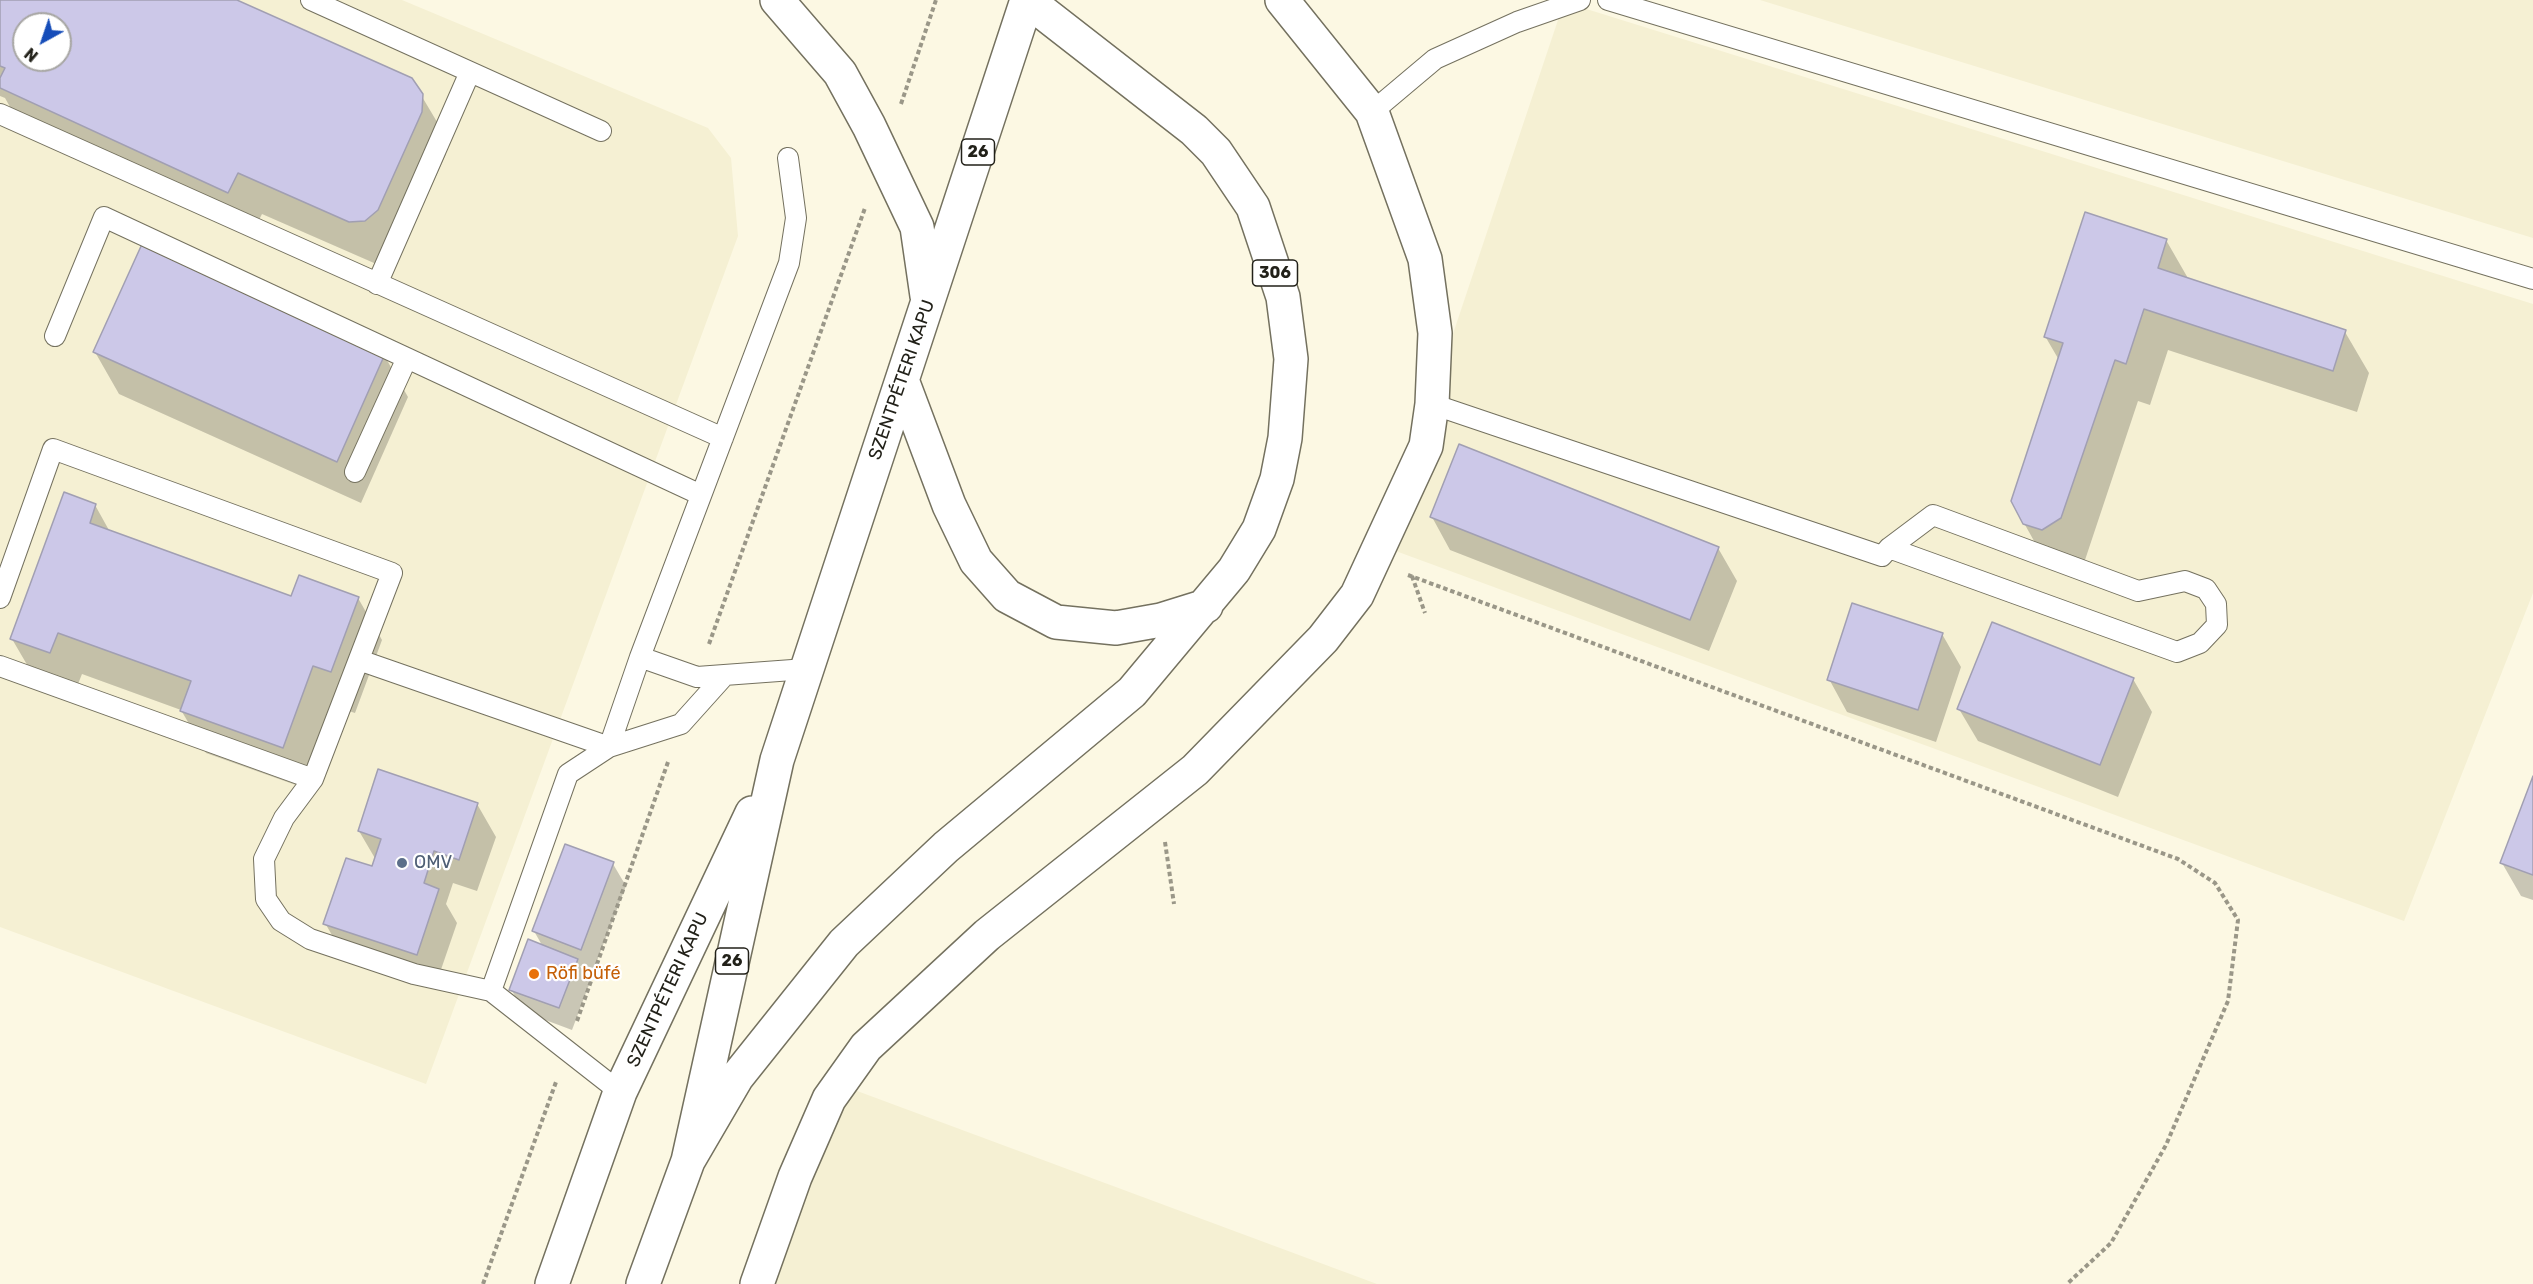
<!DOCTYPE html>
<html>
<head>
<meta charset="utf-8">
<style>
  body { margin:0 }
  #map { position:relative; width:2533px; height:1284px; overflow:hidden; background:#fcf8e3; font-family:Rubik,sans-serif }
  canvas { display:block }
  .north { position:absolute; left:12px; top:12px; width:60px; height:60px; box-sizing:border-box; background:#fff; border:2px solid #a7a6a3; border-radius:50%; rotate:220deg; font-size:16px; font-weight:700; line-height:24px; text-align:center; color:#222119 }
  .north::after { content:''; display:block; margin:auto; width:21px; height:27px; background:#164db9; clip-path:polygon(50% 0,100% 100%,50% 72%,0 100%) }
</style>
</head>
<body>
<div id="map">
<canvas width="2533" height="1284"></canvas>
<div class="north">N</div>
</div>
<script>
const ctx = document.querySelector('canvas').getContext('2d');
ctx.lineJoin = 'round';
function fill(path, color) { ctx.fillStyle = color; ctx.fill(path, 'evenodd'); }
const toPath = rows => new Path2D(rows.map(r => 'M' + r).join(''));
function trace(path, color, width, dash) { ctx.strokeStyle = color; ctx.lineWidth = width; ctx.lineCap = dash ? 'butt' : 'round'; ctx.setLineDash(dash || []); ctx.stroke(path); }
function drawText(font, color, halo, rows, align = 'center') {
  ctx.font = font + ' Rubik,sans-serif'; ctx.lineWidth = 4.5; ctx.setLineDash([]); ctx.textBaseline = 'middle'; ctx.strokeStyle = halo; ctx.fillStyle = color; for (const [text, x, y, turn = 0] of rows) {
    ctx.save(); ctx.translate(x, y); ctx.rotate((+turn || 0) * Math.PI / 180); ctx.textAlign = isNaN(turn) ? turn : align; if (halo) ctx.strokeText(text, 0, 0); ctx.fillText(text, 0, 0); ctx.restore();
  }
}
fill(toPath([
  [0,0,402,0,708,128,731,158,738,236,426,1084,0,927],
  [24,24,60,24,60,60,24,60],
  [1760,0,2533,0,2533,238],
  [1564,2,2533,304,2533,593,2404,921,1382,546],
  [841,1085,1377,1284,770,1284]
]), '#f5f0d3');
fill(toPath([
  [0,0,233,0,421,95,446,137,446,154,402,252,389,263,374,263,262,214,252,234,22,128,5,98,0,96],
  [24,24,60,24,60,60,24,60],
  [2166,240,2189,280,2345,332,2369,373,2357,412,2168,350,2150,405,2138,401,2085,560,2067,571,2048,566,2024,523,2059,360,2045,336],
  [95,352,384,355,408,397,361,503,119,394],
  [95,505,110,532,292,598,358,598,382,640,355,713,337,707,307,789,206,753,181,710,82,674,74,694,36,680,12,639],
  [1432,517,1718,548,1737,581,1709,651,1450,550],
  [1942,634,1961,667,1936,742,1847,712,1829,679],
  [2133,679,2152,712,2118,797,1978,741,1959,709],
  [2533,780,2533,900,2521,896,2502,863],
  [477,804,496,837,477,891,453,883,446,904,457,923,435,987,344,956,325,923,373,868,376,860,359,831],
  [613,864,626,886,593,971,580,966,590,982,572,1030,524,1012,511,989,543,947,534,931]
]), '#0003');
const building = toPath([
  [0,0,237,0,412,78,423,94,422,112,378,210,365,221,349,222,238,173,228,193,0,88,0,78,5,68,0,66,0,0],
  [24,24,60,24,60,60,24,60,24,24],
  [2085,212,2167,239,2158,268,2346,330,2333,371,2144,309,2126,364,2115,360,2061,518,2042,530,2023,524,2011,501,2063,343,2044,337,2085,212],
  [142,244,385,354,337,462,93,352,142,244],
  [1459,444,1719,547,1690,620,1430,517,1459,444],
  [64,492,96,504,90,523,291,596,299,575,359,597,331,672,313,666,283,748,180,711,191,681,58,633,50,653,10,639,64,492],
  [1852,603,1943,633,1918,710,1827,680,1852,603],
  [1992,622,2134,678,2100,765,1957,709,1992,622],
  [378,769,478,803,459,860,434,851,424,883,439,889,417,955,323,924,346,858,372,866,381,839,358,831,378,769],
  [2533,776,2533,875,2500,863,2533,776],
  [565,844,614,862,581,950,532,931,565,844],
  [528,939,578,959,559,1008,509,990,528,939]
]);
fill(building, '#ccc8e8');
trace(building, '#a19fb2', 1.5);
const lane = toPath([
  [311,0,601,131],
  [1608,0,2533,279],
  [1372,112,1435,59,1517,22,1580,0],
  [0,114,723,438],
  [377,284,470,72],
  [55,336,104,217,701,495],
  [1432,404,1882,556,1889,548,1933,515,2138,591,2185,581,2206,589,2216,604,2217,625,2200,643,2177,652,1889,548],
  [355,472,407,358],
  [0,598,53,449,392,573,313,779,284,818,264,859,266,899,281,921,310,939,414,974,491,991],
  [640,657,697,677,806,669],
  [359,660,609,747],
  [0,666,313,779],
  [609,747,640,657,789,263,796,218,788,158],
  [620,1092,491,991,568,774,609,747,681,724,725,675]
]);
const street = toPath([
  [757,1284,795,1177,829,1099,866,1047,987,935,1195,770,1323,639,1357,595,1426,446,1432,404,1435,333,1425,259,1372,112,1282,0]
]);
const primary = toPath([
  [777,0,840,73,869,126,917,227,927,296],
  [902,380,949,505,976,561,1007,596,1056,622,1116,628,1161,620,1206,606],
  [688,1161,737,1077,844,943,946,847,1132,692,1234,570,1259,529,1277,479,1285,438,1291,359,1283,297,1253,207,1216,152,1194,130,1027,0],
  [552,1284,620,1092,752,813],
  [643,1284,688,1161,777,760,1027,0]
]);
trace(lane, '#74715f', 22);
trace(street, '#74715f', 36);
trace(primary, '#74715f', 36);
trace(toPath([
  [901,104,936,0],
  [1408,575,2178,859,2215,883,2238,920,2228,1001,2166,1145,2111,1243,2067,1284],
  [1412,576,1425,613],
  [709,644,865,208],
  [1165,842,1174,904],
  [577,1021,668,762],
  [483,1284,556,1082]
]), '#9a9788', 4, [4.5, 3]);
trace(lane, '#fff', 20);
trace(street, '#fff', 33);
trace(primary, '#fff', 33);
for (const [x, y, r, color] of [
  [402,863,6,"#5c6f8a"],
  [534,974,6,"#e8710a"]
]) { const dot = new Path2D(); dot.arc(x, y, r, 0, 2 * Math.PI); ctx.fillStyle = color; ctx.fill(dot); trace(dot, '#fff', 2); }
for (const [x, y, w] of [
  [978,152,33],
  [1275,273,45],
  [732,961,33]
]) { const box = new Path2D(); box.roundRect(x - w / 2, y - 13, w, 26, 4.5); ctx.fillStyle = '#fff'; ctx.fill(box); trace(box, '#222119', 1.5); }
drawText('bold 16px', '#222119', null, [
  ["26",978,152],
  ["306",1275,273],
  ["26",732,961]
]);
drawText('18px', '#222119', '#fff', [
  ["SZENTPÉTERI KAPU",902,380,-71],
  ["SZENTPÉTERI KAPU",668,990,-65]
]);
drawText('18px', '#4e5e75', '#fff', [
  ["OMV",414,863]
], 'left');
drawText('18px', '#c56008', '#fff', [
  ["Röfi büfé",546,974]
], 'left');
</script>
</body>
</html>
